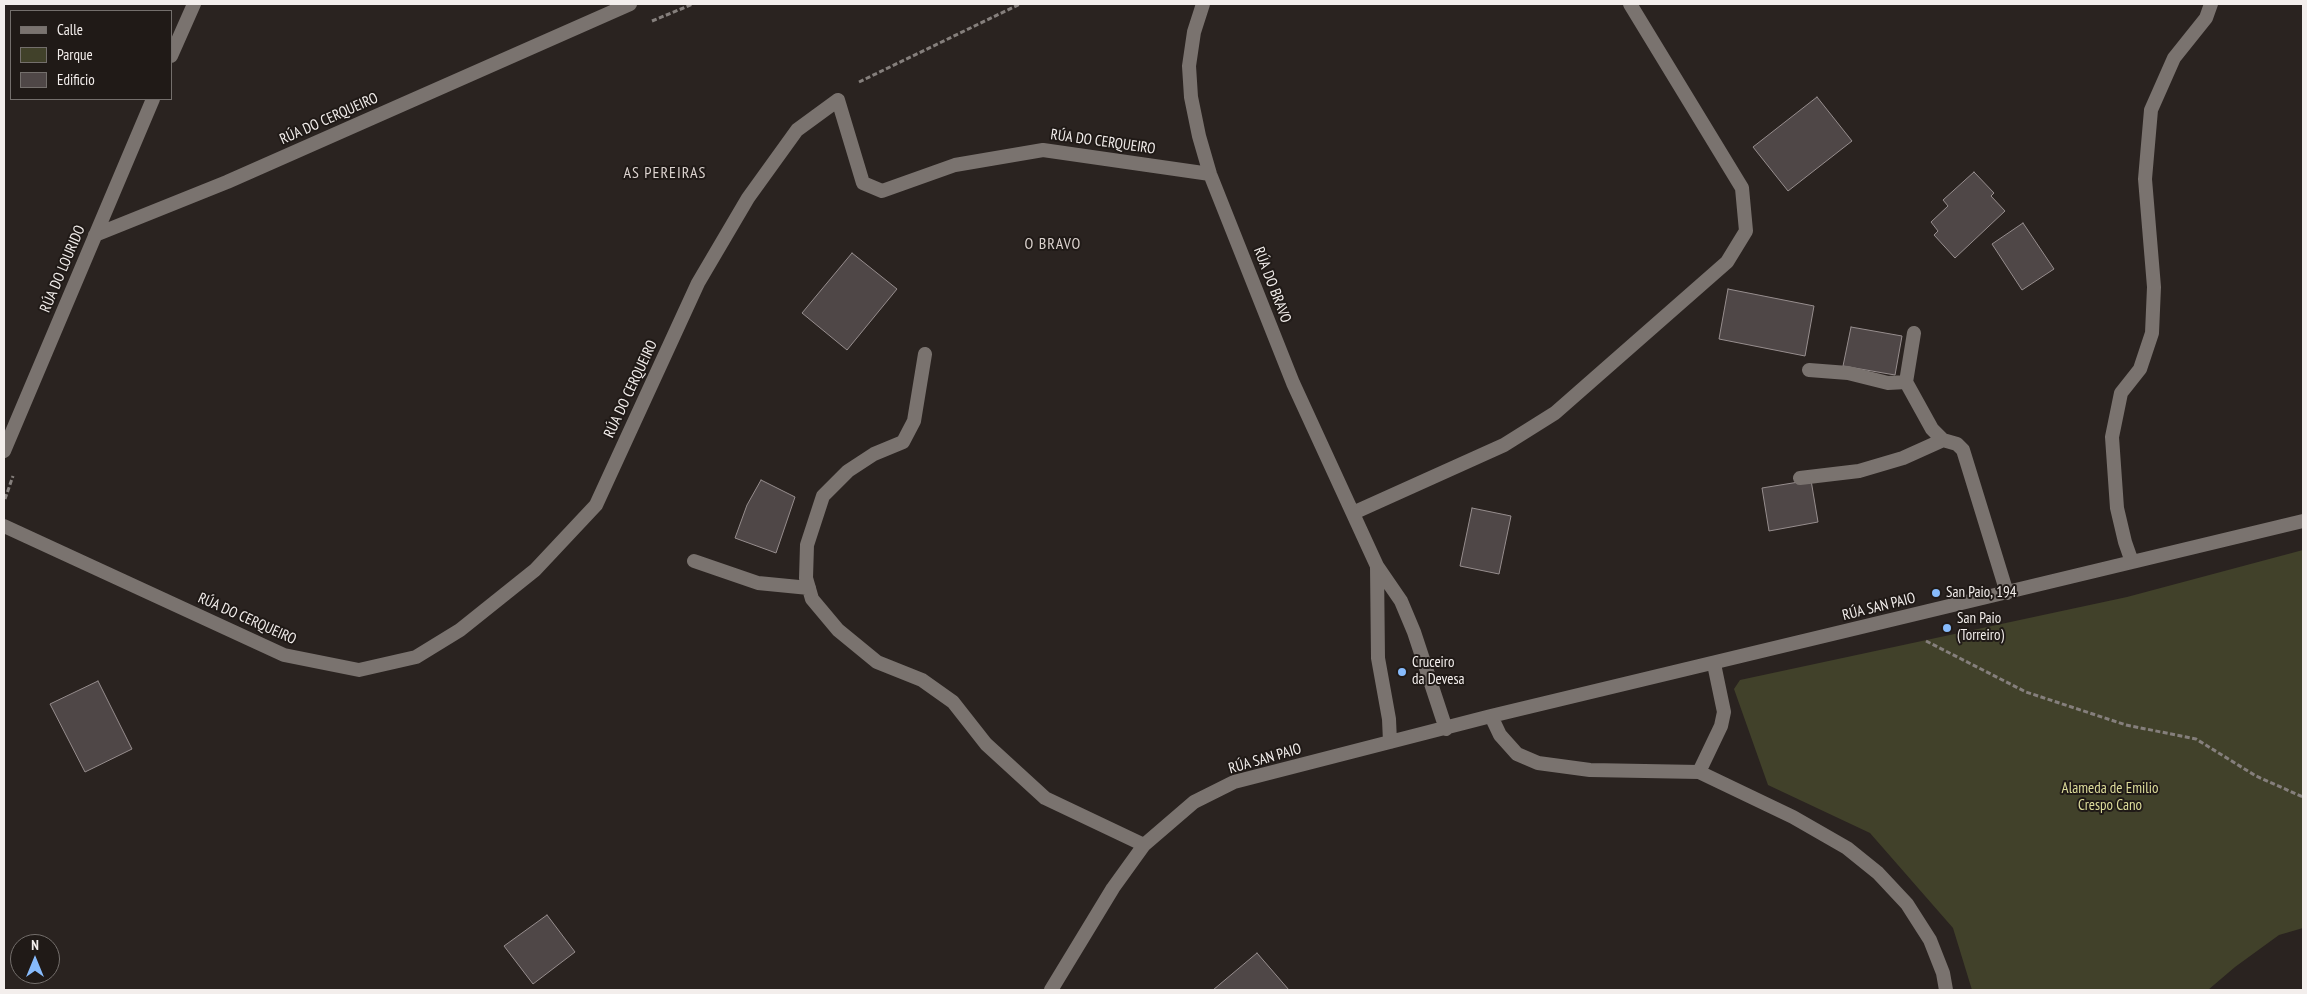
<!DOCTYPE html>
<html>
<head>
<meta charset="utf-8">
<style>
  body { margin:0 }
  #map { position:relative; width:2307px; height:994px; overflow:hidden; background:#2a2320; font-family:"PT Sans Narrow",sans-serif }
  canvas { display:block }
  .frame { position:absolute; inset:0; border:5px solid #f3eeec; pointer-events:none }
  .legend { position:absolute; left:10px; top:10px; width:162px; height:90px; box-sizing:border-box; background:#201a17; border:1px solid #746f6c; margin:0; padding:6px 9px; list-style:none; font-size:15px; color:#f3eeec }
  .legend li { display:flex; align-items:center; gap:10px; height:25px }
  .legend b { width:25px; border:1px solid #746f6c }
  .north { position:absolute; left:10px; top:934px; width:50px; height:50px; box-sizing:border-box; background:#201a17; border:1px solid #746f6c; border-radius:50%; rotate:0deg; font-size:14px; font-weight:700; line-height:20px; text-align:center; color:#f3eeec }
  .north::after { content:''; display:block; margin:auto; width:18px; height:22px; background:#87bbfc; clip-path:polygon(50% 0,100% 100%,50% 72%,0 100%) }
</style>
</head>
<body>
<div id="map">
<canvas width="2307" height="994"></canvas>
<div class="frame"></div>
<ul class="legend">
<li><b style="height:6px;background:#7a736f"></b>Calle</li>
<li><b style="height:14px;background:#41412a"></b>Parque</li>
<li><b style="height:14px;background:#4f4747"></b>Edificio</li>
</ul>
<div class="north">N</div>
</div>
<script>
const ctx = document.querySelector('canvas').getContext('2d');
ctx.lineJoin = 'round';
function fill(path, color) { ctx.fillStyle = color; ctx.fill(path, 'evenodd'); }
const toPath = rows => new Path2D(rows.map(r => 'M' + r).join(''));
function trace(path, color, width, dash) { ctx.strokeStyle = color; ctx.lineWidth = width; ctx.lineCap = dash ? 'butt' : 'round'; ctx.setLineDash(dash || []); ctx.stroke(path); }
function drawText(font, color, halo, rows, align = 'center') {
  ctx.font = font + ' "PT Sans Narrow",sans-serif'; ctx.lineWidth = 4; ctx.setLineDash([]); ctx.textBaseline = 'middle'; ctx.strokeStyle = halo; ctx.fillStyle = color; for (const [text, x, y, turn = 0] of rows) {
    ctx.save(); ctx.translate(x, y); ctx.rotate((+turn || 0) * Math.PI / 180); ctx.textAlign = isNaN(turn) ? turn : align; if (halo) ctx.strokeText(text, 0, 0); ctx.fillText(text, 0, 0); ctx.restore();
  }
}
fill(toPath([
  [2303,550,2303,928,2279,935,2235,967,2208,990,1972,990,1953,928,1870,833,1768,785,1734,689,1740,680,2127,597]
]), '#41412a');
const building = toPath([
  [1817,97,1852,141,1788,191,1753,147,1817,97],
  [1974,172,1994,193,1991,196,2005,211,1955,258,1934,235,1938,231,1931,222,1948,206,1943,200,1974,172],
  [2023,223,2054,269,2022,290,1992,244,2023,223],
  [852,253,897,289,847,350,802,313,852,253],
  [1728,289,1814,306,1805,356,1719,339,1728,289],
  [1851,327,1902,336,1895,375,1843,366,1851,327],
  [761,480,795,497,776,553,735,538,747,505,761,480],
  [1811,480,1818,522,1769,531,1762,488,1811,480],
  [1472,508,1511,516,1499,574,1460,566,1472,508],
  [98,681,132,749,85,772,50,704,98,681],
  [547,915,575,952,533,984,504,946,547,915],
  [1257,953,1289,990,1213,990,1257,953]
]);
fill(building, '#4f4747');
trace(building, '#978e8e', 1);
trace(toPath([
  [652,21,693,4],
  [859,82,1020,4],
  [5,499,13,476],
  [1926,641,2026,692,2126,725,2196,739,2256,776,2303,797]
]), '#857f7c', 3, [5, 2.5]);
trace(toPath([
  [1203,4,1194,32,1189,66,1191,97,1199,136,1210,174,1293,383,1377,566,1401,601,1414,632,1446,729],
  [171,56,194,4],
  [95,235,227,182,630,4],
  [1914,333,1906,382,1932,429,1943,440,1957,444,1963,450,2007,593],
  [925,354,914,421,903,442,874,454,848,471,823,496,807,545,806,578,812,599,838,630,877,662,922,680,953,702,986,744,1045,798,1144,845],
  [1809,370,1848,373,1888,383,1906,382],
  [4,451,153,99],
  [1800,478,1859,471,1903,458,1943,440],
  [1353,513,1504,445,1555,413,1727,262,1746,231,1742,188,1630,4],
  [4,526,284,655,359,670,416,657,460,630,535,570,596,505,698,283,748,198,797,130,838,100,863,183,882,191,955,165,1043,150,1210,174],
  [694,561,758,583,809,588],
  [2132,562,2125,542,2117,508,2112,437,2121,393,2140,369,2152,333,2154,287,2145,179,2151,110,2174,58,2206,18,2211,4],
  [1377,566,1378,658,1389,719,1390,742],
  [1491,716,1500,735,1517,754,1538,763,1590,770,1699,772,1793,817,1847,848,1878,873,1907,904,1930,940,1943,973,1946,990],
  [1699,772,1721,726,1724,712,1714,664],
  [1051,990,1113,888,1144,845,1194,802,1234,782,1491,716,2303,521]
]), '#7a736f', 14);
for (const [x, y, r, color] of [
  [1936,593,5,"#87bbfc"],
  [1947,628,5,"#87bbfc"],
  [1402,672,5,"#87bbfc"]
]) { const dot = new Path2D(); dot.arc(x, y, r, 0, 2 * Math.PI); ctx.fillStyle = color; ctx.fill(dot); trace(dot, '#201a17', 2); }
drawText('15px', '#f3eeec', '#201a17', [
  ["RÚA DO CERQUEIRO",329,119,-24],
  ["RÚA DO CERQUEIRO",1103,142,8],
  ["RÚA DO LOURIDO",63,269,-67],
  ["RÚA DO BRAVO",1272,285,69],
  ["RÚA DO CERQUEIRO",631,389,-65],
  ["RÚA SAN PAIO",1879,607,-14],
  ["RÚA DO CERQUEIRO",247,619,24],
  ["RÚA SAN PAIO",1265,759,-16]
]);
drawText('15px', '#f3eeec', '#201a17', [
  ["San Paio, 194",1946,593],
  ["San Paio",1957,619],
  ["(Torreiro)",1957,636],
  ["Cruceiro",1412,663],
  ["da Devesa",1412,680]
], 'left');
drawText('15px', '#dddc9b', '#201a17', [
  ["Alameda de Emilio",2110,789],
  ["Crespo Cano",2110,806]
]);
ctx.letterSpacing = '1px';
drawText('16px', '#dcd3cf', '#201a17', [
  ["AS PEREIRAS",665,173],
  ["O BRAVO",1053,244]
]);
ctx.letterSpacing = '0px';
</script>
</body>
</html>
